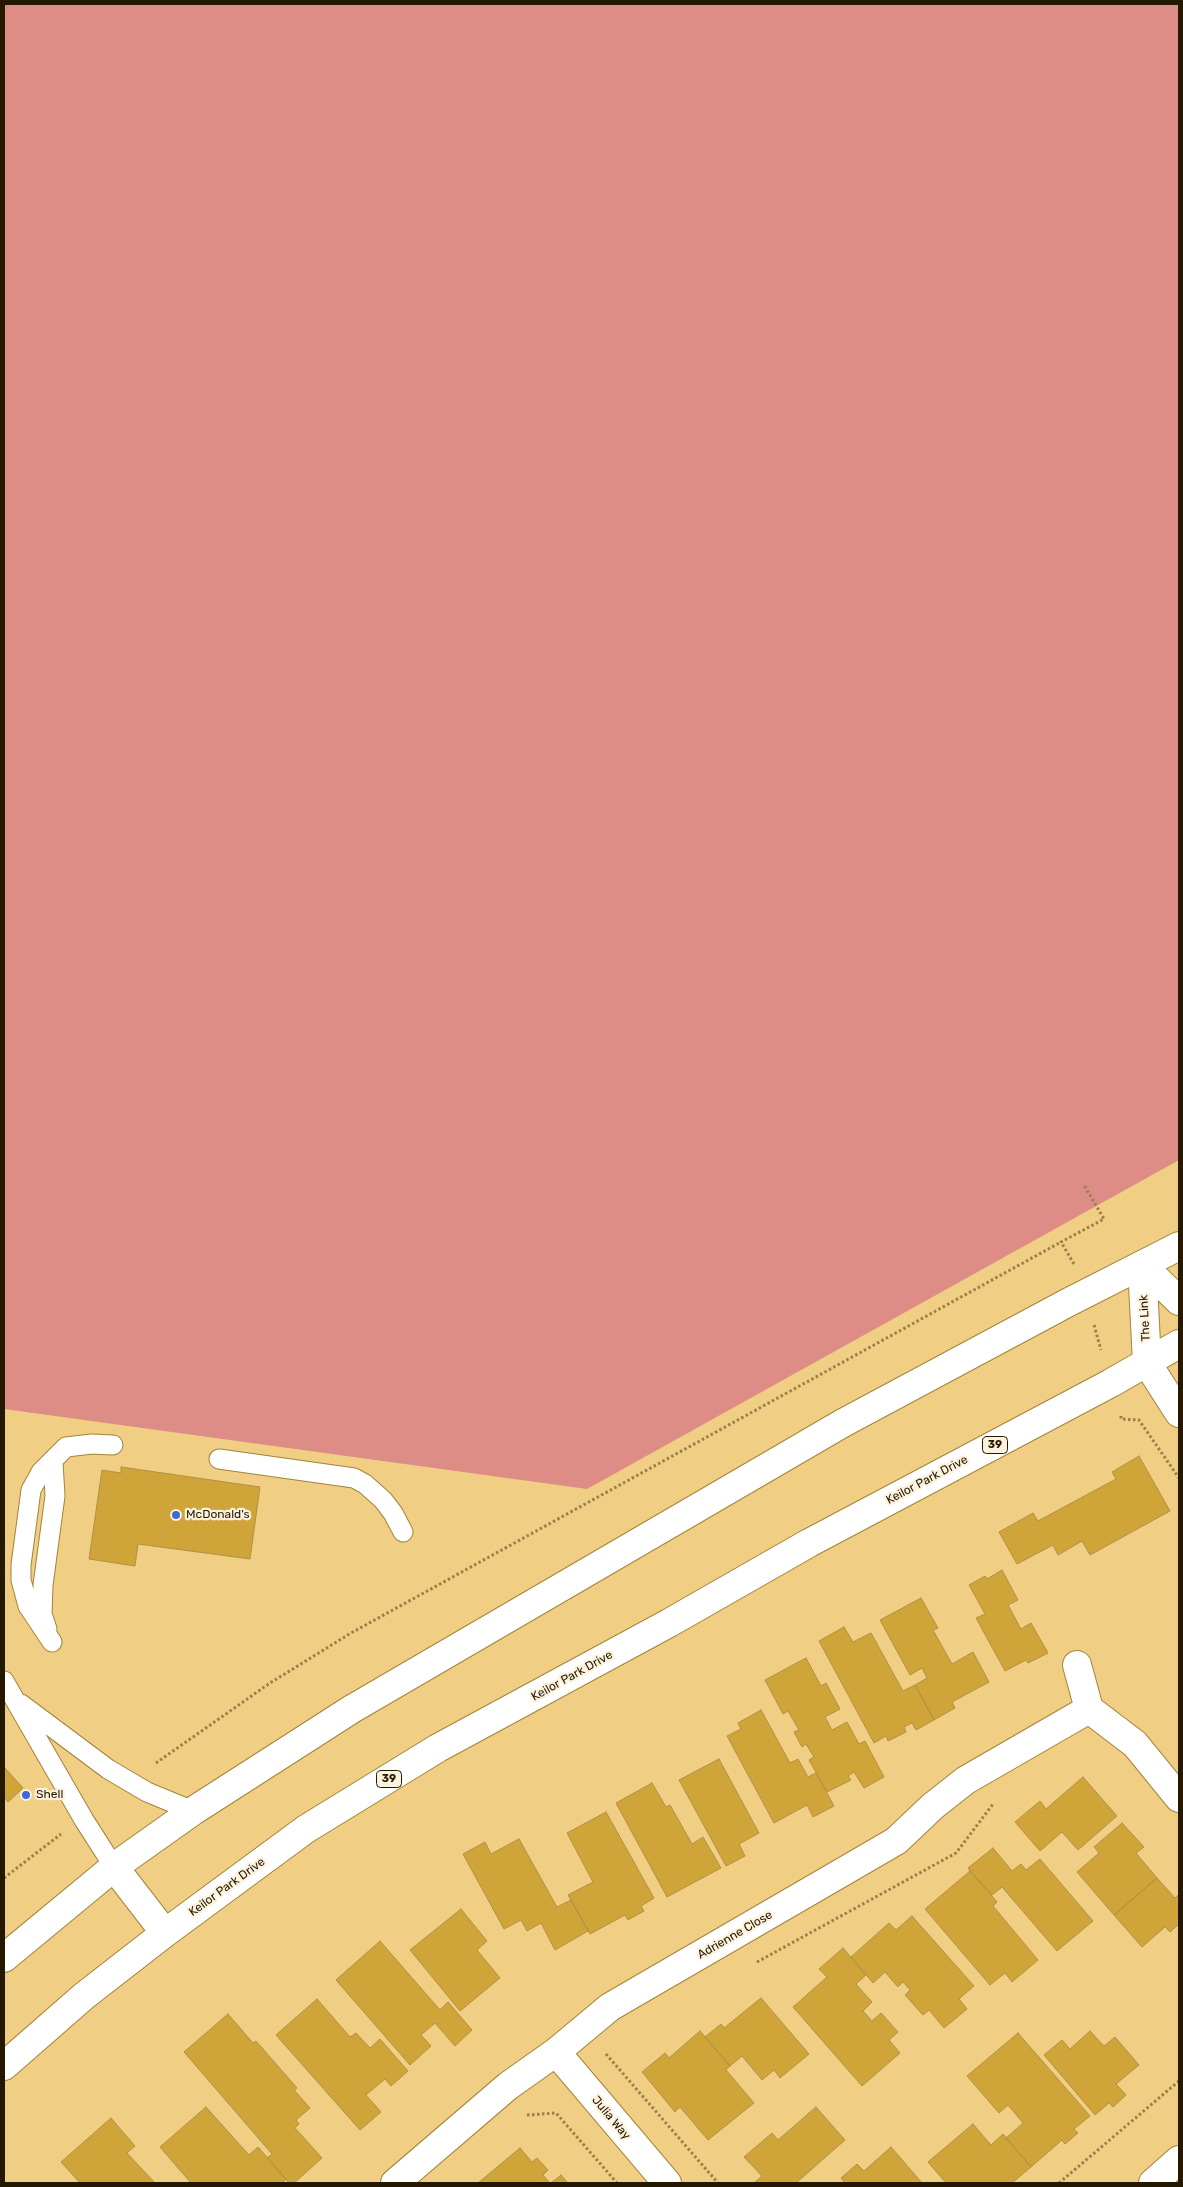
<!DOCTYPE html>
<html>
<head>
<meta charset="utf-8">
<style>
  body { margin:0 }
  #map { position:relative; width:1183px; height:2187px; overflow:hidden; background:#f0ce84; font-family:Rubik,sans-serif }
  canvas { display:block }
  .frame { position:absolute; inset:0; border:5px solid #251800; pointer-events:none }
</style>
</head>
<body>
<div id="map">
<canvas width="1183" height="2187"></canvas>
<div class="frame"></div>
</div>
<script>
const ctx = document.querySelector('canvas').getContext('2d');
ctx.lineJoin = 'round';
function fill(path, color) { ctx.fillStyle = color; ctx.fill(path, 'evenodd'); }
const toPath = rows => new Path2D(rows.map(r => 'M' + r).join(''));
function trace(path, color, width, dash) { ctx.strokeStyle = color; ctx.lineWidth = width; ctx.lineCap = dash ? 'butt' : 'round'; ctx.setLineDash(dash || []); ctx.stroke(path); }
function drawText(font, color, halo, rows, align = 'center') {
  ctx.font = font + ' Rubik,sans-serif'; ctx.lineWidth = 4.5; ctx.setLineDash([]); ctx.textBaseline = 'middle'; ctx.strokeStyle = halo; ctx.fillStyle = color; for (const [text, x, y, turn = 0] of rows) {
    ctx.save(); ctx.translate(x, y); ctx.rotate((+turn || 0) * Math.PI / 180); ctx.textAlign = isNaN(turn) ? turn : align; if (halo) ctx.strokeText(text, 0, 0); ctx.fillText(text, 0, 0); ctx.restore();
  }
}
fill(toPath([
  [4,4,1179,4,1179,1160,587,1489,4,1409]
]), '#dd8d85');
const building = toPath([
  [1139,1456,1170,1511,1090,1555,1082,1541,1058,1555,1053,1545,1017,1564,999,1532,1033,1513,1038,1521,1116,1479,1112,1472,1139,1456],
  [121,1467,260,1487,250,1559,138,1544,135,1566,89,1559,102,1470,121,1473,121,1467],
  [1002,1570,1018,1600,1008,1605,1021,1629,1031,1623,1048,1653,1028,1663,1026,1660,1005,1671,976,1618,985,1614,969,1585,985,1576,987,1579,1002,1570],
  [921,1598,938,1628,933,1630,952,1664,973,1652,989,1682,952,1702,955,1708,934,1720,915,1685,927,1678,922,1668,910,1675,880,1620,921,1598],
  [844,1627,853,1642,871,1633,903,1691,915,1685,934,1720,916,1730,912,1723,904,1727,906,1732,888,1741,886,1736,874,1743,819,1641,844,1627],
  [806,1658,821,1686,826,1683,840,1709,825,1717,832,1730,847,1722,859,1744,865,1741,884,1777,864,1788,854,1772,848,1776,851,1780,827,1792,809,1760,814,1757,806,1744,802,1747,794,1732,799,1730,788,1711,783,1714,765,1680,806,1658],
  [761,1710,790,1763,798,1759,808,1777,816,1773,834,1806,813,1817,807,1805,774,1823,727,1736,741,1729,738,1723,761,1710],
  [719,1759,759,1833,739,1844,745,1856,726,1866,679,1780,719,1759],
  [4,1767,23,1788,8,1802,4,1797,4,1767],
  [1083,1777,1117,1816,1078,1850,1062,1832,1040,1851,1015,1822,1040,1801,1046,1809,1083,1777],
  [652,1783,666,1807,670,1805,692,1844,703,1837,721,1868,667,1897,616,1803,652,1783],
  [606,1812,654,1898,641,1906,644,1911,628,1920,625,1915,590,1934,568,1895,593,1882,567,1833,606,1812],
  [1122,1823,1144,1847,1136,1853,1157,1878,1114,1915,1077,1872,1099,1853,1094,1847,1122,1823],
  [519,1839,557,1907,571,1900,588,1931,555,1950,541,1923,527,1931,521,1920,504,1929,463,1854,485,1842,491,1854,519,1839],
  [993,1848,1012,1871,1021,1864,1026,1870,1040,1859,1093,1921,1057,1951,1002,1887,992,1895,970,1871,968,1868,993,1848],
  [970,1871,997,1902,993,1906,1038,1960,1012,1982,1005,1973,990,1985,925,1909,970,1871],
  [1157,1878,1175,1898,1179,1894,1179,1924,1170,1932,1165,1927,1142,1947,1114,1915,1157,1878],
  [461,1909,487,1941,477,1950,500,1978,460,2011,410,1950,461,1909],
  [912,1916,974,1986,959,1999,967,2009,944,2028,929,2010,923,2015,905,1995,910,1990,903,1982,898,1987,885,1972,873,1983,851,1957,889,1923,896,1930,912,1916],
  [380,1941,440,2010,448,2002,472,2030,455,2046,435,2023,421,2035,431,2046,410,2065,336,1980,380,1941],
  [843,1948,866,1975,856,1984,872,2002,863,2011,872,2021,881,2013,898,2032,889,2040,900,2053,862,2086,793,2007,827,1977,819,1969,843,1948],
  [761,1998,809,2054,780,2078,774,2070,762,2080,742,2056,730,2066,705,2037,721,2024,724,2028,761,1998],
  [317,1999,350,2037,356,2033,370,2048,380,2039,408,2071,391,2086,385,2079,366,2095,381,2112,360,2130,276,2035,317,1999],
  [228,2014,253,2043,256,2041,297,2088,294,2090,310,2108,296,2120,299,2124,295,2128,322,2158,294,2183,289,2183,267,2158,272,2154,184,2052,228,2014],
  [700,2031,730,2066,726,2070,754,2103,708,2140,680,2107,675,2112,642,2072,665,2053,669,2058,700,2031],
  [1090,2031,1104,2046,1115,2037,1139,2065,1116,2084,1126,2095,1113,2107,1109,2103,1095,2115,1044,2055,1062,2040,1070,2049,1090,2031],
  [1018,2033,1090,2116,1074,2129,1078,2133,1065,2144,1062,2140,1031,2167,1006,2138,1023,2123,1008,2105,999,2113,967,2076,1018,2033],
  [206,2107,249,2155,258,2147,286,2179,282,2183,191,2183,160,2147,206,2107],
  [816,2107,845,2140,796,2183,754,2183,762,2176,744,2157,772,2133,778,2140,816,2107],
  [111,2118,135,2146,127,2153,155,2183,80,2183,61,2162,111,2118],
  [973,2124,991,2145,1003,2134,1031,2167,1012,2183,946,2183,928,2162,973,2124],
  [891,2147,922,2183,845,2183,841,2178,857,2164,864,2171,891,2147],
  [520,2148,532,2162,537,2158,548,2170,543,2175,550,2183,478,2183,520,2148],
  [561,2175,568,2183,551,2183,561,2175]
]);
fill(building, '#cfa438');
trace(building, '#b09046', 1);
const lane = toPath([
  [219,1459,354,1478,365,1484,383,1500,393,1513,403,1532],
  [47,1629,42,1614,43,1585,55,1496,53,1462],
  [52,1642,28,1606,21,1580,21,1565,31,1490,41,1472,66,1447,92,1444,113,1445],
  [4,1681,84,1820,114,1867],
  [21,1704,108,1769,147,1792,193,1811]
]);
const street = toPath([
  [1077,1665,1089,1709,1135,1744,1179,1798],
  [556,2052,667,2183],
  [395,2183,508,2086,556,2052,610,2007,896,1841,933,1806,966,1780,1089,1709]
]);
const secondary = toPath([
  [1142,1265,1147,1363,1179,1413],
  [1142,1265,1179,1301],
  [1153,2183,1179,2160]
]);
const primary = toPath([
  [114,1867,165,1933],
  [4,1958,114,1867,193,1811,352,1709,843,1423,1069,1302,1179,1246],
  [4,2066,84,1996,165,1933,306,1829,438,1748,669,1623,809,1543,1111,1383,1179,1344]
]);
trace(lane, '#a38439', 21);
trace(street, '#a38439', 30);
trace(secondary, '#a38439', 30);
trace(primary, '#a38439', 30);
trace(toPath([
  [1074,1264,1061,1242,1104,1219,1084,1185],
  [1094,1325,1101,1350],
  [1121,1416,1121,1419,1139,1420,1179,1478],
  [156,1763,270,1683,351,1633,1061,1242],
  [4,1878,61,1834],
  [757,1962,956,1853,993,1804],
  [606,2054,718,2183],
  [527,2115,556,2113,617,2183],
  [1059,2183,1179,2081]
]), '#99804b', 3, [2.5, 2.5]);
trace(lane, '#fff', 19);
trace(street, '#fff', 28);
trace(secondary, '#fff', 28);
trace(primary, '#fff', 28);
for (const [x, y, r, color] of [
  [176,1515,5,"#4068d9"],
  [26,1795,5,"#4068d9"]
]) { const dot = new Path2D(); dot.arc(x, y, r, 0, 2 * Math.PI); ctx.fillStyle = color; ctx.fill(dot); trace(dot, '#fcf2dd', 2); }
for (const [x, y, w] of [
  [995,1445,25],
  [389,1779,25]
]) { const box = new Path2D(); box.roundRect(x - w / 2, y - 8.5, w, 17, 4); ctx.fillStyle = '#fcf2dd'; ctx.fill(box); trace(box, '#251800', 1); }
drawText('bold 11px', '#251800', null, [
  ["39",995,1445],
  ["39",389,1779]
]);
drawText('12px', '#251800', '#fcf2dd', [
  ["The Link",1145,1318,-93],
  ["Keilor Park Drive",927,1480,-28],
  ["Keilor Park Drive",572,1676,-29],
  ["Keilor Park Drive",227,1887,-36],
  ["Adrienne Close",735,1935,-30],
  ["Julia Way",611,2118,50]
]);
drawText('12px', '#251800', '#fcf2dd', [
  ["McDonald's",186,1515],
  ["Shell",36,1795]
], 'left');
</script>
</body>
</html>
